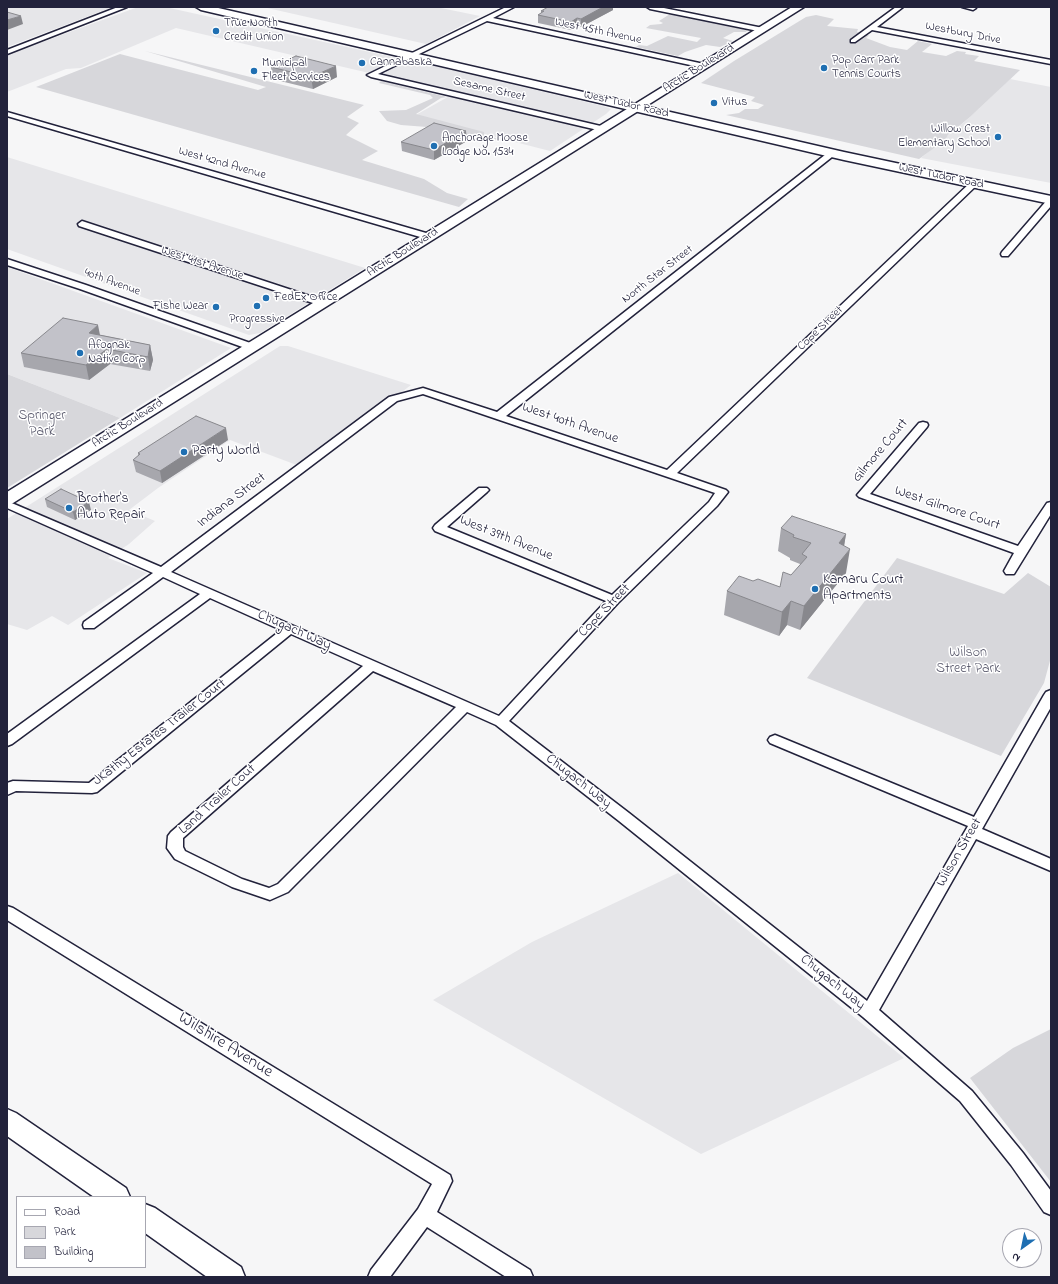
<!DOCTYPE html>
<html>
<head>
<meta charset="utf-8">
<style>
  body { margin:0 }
  #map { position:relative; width:1058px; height:1284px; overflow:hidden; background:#f6f6f7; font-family:"Indie Flower",sans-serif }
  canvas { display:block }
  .frame { position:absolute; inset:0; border:8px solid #22223b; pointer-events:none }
  .legend { position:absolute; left:16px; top:1196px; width:130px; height:72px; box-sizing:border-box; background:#fff; border:1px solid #a7a7b1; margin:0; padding:5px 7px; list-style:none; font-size:12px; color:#22223b }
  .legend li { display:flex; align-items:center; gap:8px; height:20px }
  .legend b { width:20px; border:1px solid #a7a7b1 }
  .north { position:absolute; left:1002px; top:1228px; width:40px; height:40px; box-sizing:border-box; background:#fff; border:1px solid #a7a7b1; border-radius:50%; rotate:213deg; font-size:11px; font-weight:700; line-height:16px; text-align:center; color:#22223b }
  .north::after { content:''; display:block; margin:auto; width:14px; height:18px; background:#1f6fb2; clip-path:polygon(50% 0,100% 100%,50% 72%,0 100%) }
</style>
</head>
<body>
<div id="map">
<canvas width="1058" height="1284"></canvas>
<div class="frame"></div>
<ul class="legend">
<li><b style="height:5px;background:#fff"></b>Road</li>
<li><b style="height:11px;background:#d7d7db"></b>Park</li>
<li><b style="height:11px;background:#c2c2c9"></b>Building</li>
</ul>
<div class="north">N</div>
</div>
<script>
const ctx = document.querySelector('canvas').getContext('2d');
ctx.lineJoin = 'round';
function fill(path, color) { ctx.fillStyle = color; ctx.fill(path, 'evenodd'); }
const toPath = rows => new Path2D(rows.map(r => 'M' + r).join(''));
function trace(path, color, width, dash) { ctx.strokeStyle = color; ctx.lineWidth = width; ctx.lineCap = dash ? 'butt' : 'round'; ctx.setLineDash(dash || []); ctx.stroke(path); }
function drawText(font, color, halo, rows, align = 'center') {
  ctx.font = font + ' "Indie Flower",sans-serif'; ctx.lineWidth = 3; ctx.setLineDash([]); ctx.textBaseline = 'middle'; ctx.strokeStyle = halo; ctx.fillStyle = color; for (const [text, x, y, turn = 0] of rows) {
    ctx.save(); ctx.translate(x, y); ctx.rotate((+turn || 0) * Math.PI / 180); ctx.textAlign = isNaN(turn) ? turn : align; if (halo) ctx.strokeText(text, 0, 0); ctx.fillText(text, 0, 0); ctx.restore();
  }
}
fill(toPath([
  [7,7,113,7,7,47],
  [138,7,165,7,374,53,418,62,603,106,611,109,606,114,550,151,414,116,455,93,176,28,81,68,66,69,7,92,7,52,10,51,12,53],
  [263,7,436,7,480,16,426,44],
  [1010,79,1051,87,1051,183,921,158,970,117],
  [7,157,278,241,365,268,260,333,249,335,7,249],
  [7,267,231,348,120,418,7,374],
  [280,346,288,346,411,385,302,467,230,440,158,488,129,510,155,521,129,544,108,558,147,573,68,625,52,616,27,630,7,624,7,519],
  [678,873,844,1009,904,1058,701,1154,433,1000,532,942]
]), '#e6e6e9');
fill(toPath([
  [670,14,747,30,746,32,734,32,723,38,733,41,720,47,706,45,685,52,678,56,636,47,639,45,647,46,668,36,697,42,701,38,646,28,650,25,661,24,663,23,659,21],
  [816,15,834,19,827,26,858,29,857,32,869,35,866,38,890,47,907,50,918,41,932,44,922,52,946,56,957,51,966,52,965,54,979,56,974,61,1020,70,970,117,948,135,945,140,919,159,726,115,739,113,745,109,758,109,764,105,751,101,755,97,701,83,734,61,806,17],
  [145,51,364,105,347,117,359,123,346,135,378,151,362,160,424,179,447,193,468,199,459,207,36,87,120,54,258,90,266,87],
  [381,81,447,97,441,98,416,114,484,132,484,135,500,139,499,140,461,135,440,128,401,125,387,121,379,111,406,110,433,98,430,95,379,83],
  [7,374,120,418,7,488],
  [897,558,1004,594,1028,573,1051,587,1051,657,1044,683,1001,756,807,678],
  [1051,1029,1051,1182,970,1078,1013,1048]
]), '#d7d7db');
const street = toPath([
  [118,7,127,7,7,54,7,50,118,7],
  [506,7,514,7,493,18,704,64,708,66,704,68,487,21,378,74,605,127,605,131,602,131,371,77,367,75,506,7],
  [647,7,659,7,763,28,766,30,763,32,650,9,647,7],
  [896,7,903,7,877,27,1051,60,1051,64,872,30,855,42,851,42,851,40,896,7],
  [962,7,976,7,976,8,973,10,962,7],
  [7,112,433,235,434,237,433,239,427,239,7,116,7,112],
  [830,151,836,151,837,153,506,416,667,470,971,182,974,182,978,184,677,473,726,490,728,492,717,506,618,603,509,721,629,813,867,1001,968,826,770,743,768,740,770,737,775,735,780,737,974,817,1044,695,1046,692,1051,690,1051,707,982,829,1051,859,1051,871,976,839,879,1010,972,1091,1023,1153,1051,1191,1051,1215,1044,1212,1011,1165,960,1101,863,1017,619,821,496,725,467,712,288,892,270,900,232,887,175,859,167,848,168,836,171,832,363,666,291,634,97,792,92,793,16,791,7,795,7,783,13,781,89,783,281,630,210,598,12,744,7,746,7,734,200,594,163,577,94,628,84,628,83,625,84,622,153,573,7,508,7,501,161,567,389,397,423,388,497,412,830,151],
  [423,394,715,493,709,502,612,595,447,527,487,492,489,490,487,488,479,488,435,525,433,528,435,531,606,601,499,716,171,572,397,401,423,394],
  [373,671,456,707,278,884,269,888,242,879,185,851,183,847,183,838,373,671],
  [1051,198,1051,206,1008,256,1002,256,1001,254,1002,252,1048,199,1051,198],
  [82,221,325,301,327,303,325,305,319,305,79,226,78,224,82,221],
  [7,259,86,285,256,345,257,347,252,350,248,349,80,289,7,265,7,259],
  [923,422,927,423,928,425,927,427,870,494,1018,546,1047,503,1051,502,1051,514,1014,574,1006,574,1004,571,1014,553,859,497,857,495,919,423,923,422],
  [7,906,13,908,450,1175,452,1181,437,1212,530,1270,533,1277,506,1277,427,1227,390,1277,368,1277,371,1270,418,1209,432,1184,7,920,7,906]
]);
const secondary = toPath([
  [792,7,804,7,13,503,7,504,7,492,792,7],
  [7,1109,16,1113,126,1188,130,1197,94,1197,7,1136,7,1109],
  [145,1204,155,1208,241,1267,245,1277,207,1277,145,1233,145,1204]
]);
const primary = toPath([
  [196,7,214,7,844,152,1051,196,1051,204,844,160,201,10,196,7]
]);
trace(street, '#22223b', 3);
trace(secondary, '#22223b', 3);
trace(primary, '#22223b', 3);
fill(street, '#fff');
fill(secondary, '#fff');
fill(primary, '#fff');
fill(toPath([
  [613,10,581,27,577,27,571,30,538,23,538,15,541,13,541,11],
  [271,67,337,77,313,89,272,79],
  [467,141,434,160,402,151,401,142],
  [101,335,150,345,153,360,150,371,110,364,89,380,24,367,21,353],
  [228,440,162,483,136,472,133,460,138,456,138,453],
  [45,499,91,510,75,520,47,507],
  [781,528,846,534,844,546,846,573,800,630,787,625,779,636,724,615,727,591,753,581,780,587,791,575,800,565,800,564,790,560,790,558,778,551]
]), '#a7a7ad');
fill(toPath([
  [603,7,613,7,613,10,581,27,581,19],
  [21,16,23,24,7,30,7,20],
  [577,18,577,27,571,30,571,22],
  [336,66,337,77,313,89,311,77],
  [466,131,467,141,434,160,434,150],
  [98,325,101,340,89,333],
  [150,345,153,360,150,371,148,357],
  [107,349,110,364,89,380,86,365],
  [226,428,228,440,162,483,160,471],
  [89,502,91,510,75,520,73,512],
  [846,534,842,558,839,543],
  [850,549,846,573,800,630,804,606],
  [791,601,787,625,779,636,782,612]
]), '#88888d');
const building = toPath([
  [548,7,603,7,581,19,577,18,571,22,538,15,544,11,541,11,548,7],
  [7,12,21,16,7,20,7,12],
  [296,56,336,66,311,77,271,67,296,56],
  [434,123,466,131,434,150,401,142,434,123],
  [63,318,98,325,89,333,150,345,148,357,107,349,86,365,21,353,63,318],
  [196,416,226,428,160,471,133,460,140,454,138,453,196,416],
  [61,489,89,502,73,512,45,499,61,489],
  [792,516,846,534,839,543,850,549,804,606,791,601,782,612,727,591,739,576,753,581,758,579,780,587,783,572,791,575,807,557,802,554,811,543,793,537,794,535,781,528,792,516]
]);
fill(building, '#c2c2c9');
trace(building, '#88888d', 1);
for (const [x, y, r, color] of [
  [216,31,4,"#1f6fb2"],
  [362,63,4,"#1f6fb2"],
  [824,68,4,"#1f6fb2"],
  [254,71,4,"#1f6fb2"],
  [714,103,4,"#1f6fb2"],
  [998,137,4,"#1f6fb2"],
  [434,146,4,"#1f6fb2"],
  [266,298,4,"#1f6fb2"],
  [257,306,4,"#1f6fb2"],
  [216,307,4,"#1f6fb2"],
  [80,353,4,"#1f6fb2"],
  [184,452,4,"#1f6fb2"],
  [69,508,4,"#1f6fb2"],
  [815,589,4,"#1f6fb2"]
]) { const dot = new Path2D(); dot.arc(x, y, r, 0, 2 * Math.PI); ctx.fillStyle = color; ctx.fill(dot); trace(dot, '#fff', 1.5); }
drawText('12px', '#22223b', '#fff', [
  ["True North",224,24],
  ["Credit Union",224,38],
  ["Pop Carr Park",832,61],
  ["Tennis Courts",832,75],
  ["Cannabaska",370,63],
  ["Municipal",262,64],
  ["Fleet Services",262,78],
  ["Vitus",722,103],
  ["Willow Crest",990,130,"right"],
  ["Elementary School",990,144,"right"],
  ["Anchorage Moose",442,139],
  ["Lodge No. 1534",442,153],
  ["FedEx Office",274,298],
  ["Fishe Wear",208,307,"right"],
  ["Progressive",257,320,"center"],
  ["Afognak",88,346],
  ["Native Corp",88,360]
], 'left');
drawText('12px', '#22223b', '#fff', [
  ["West 45th Avenue",598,32,12],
  ["Westbury Drive",963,34,11],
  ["Arctic Boulevard",699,69,-32],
  ["Sesame Street",489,90,13],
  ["West Tudor Road",626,105,13],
  ["West 42nd Avenue",222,164,16],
  ["West Tudor Road",941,177,12],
  ["Arctic Boulevard",403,253,-32],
  ["West 41st Avenue",202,264,18],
  ["North Star Street",658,275,-38],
  ["40th Avenue",112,283,20],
  ["Cope Street",821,329,-44],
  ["Arctic Boulevard",128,424,-32]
]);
drawText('14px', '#58586b', '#fff', [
  ["Springer",42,417],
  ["Park",42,433],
  ["Wilson",968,654],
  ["Street Park",968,670]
]);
drawText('14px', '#22223b', '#fff', [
  ["West 40th Avenue",570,424,19],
  ["Gilmore Court",881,451,-50],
  ["Indiana Street",232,501,-37],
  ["West Gilmore Court",947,509,19],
  ["West 39th Avenue",506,539,22],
  ["Cope Street",605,611,-46],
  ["Chugach Way",294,631,24],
  ["JKathy Estates Trailer Court",160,733,-38],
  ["Chugach Way",578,782,38],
  ["Land Trailer Cout",218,800,-42],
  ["Wilson Street",960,853,-60],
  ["Chugach Way",832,983,39]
]);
drawText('14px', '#22223b', '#fff', [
  ["Party World",192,452],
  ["Brother's",77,500],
  ["Auto Repair",77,516],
  ["Kamaru Court",823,581],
  ["Apartments",823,597]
], 'left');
drawText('17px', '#22223b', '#fff', [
  ["Wilshire Avenue",225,1046,32]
]);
</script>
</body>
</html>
